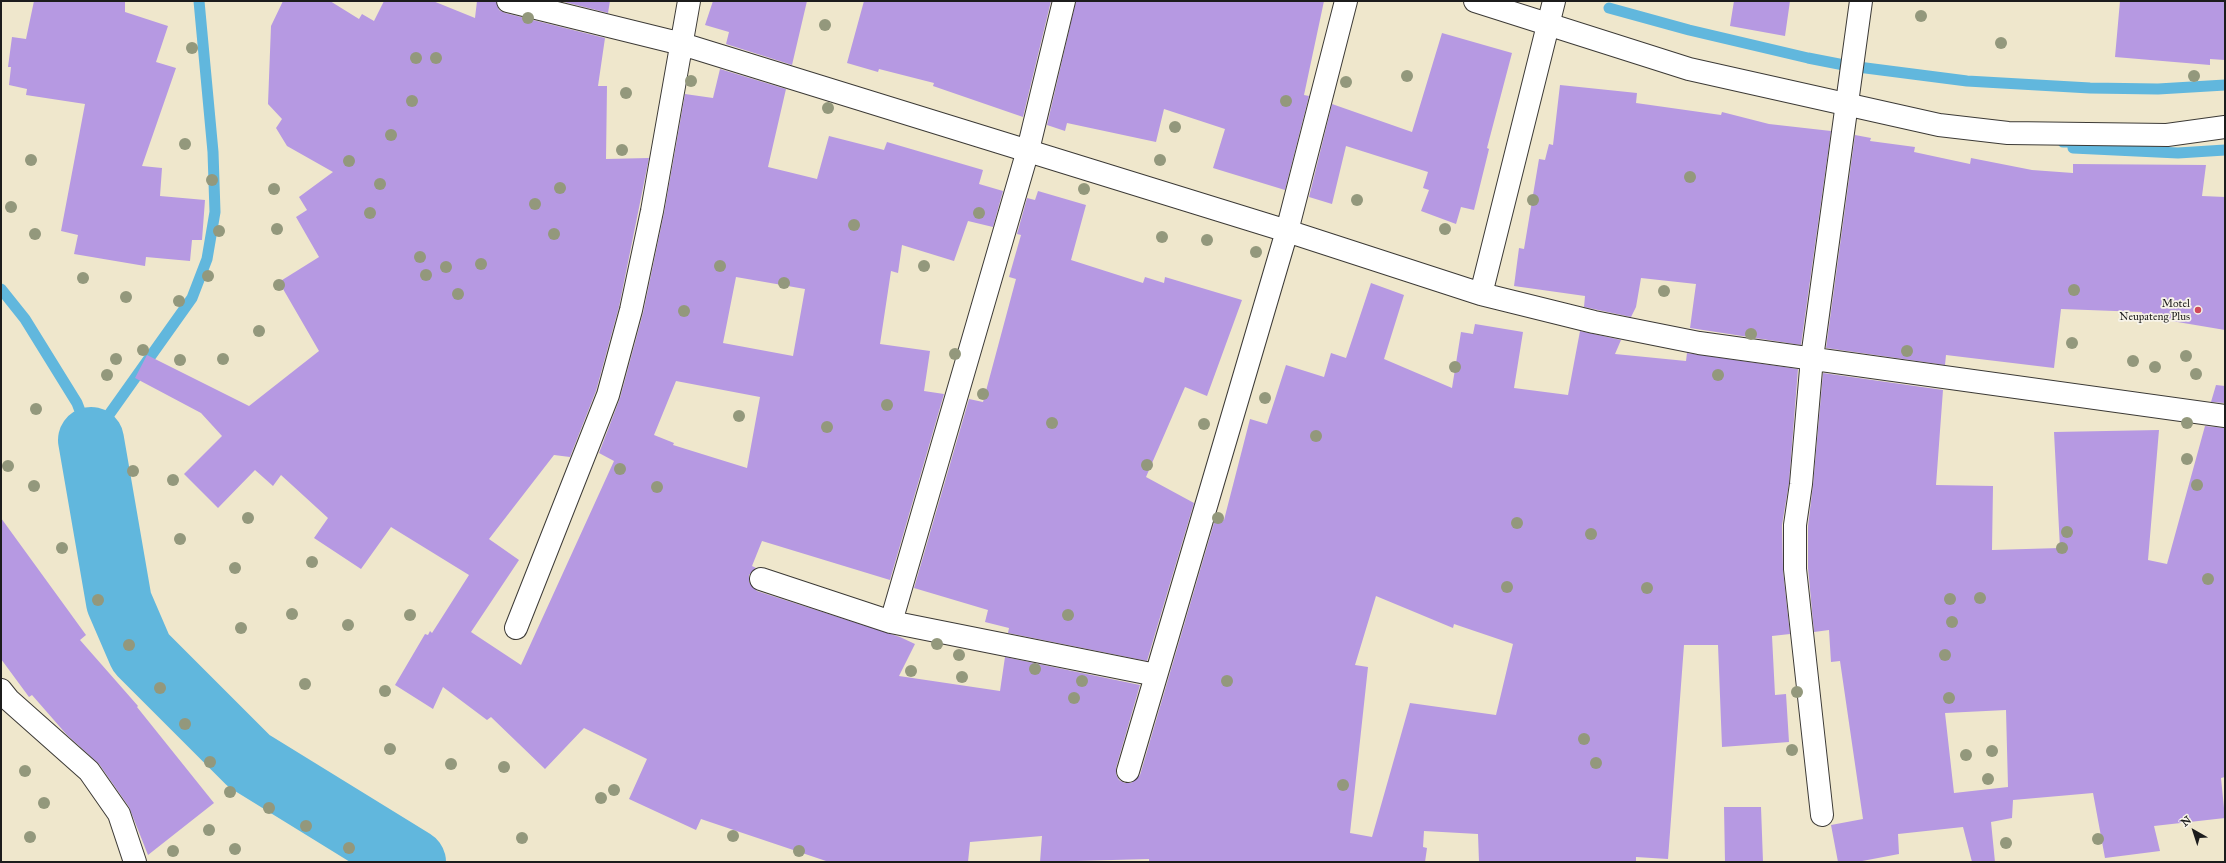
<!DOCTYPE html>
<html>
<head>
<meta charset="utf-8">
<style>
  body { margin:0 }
  #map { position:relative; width:2226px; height:863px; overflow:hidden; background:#efe7cc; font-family:"IM FELL Great Primer",serif }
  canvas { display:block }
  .frame { position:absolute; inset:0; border:2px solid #1c1c1c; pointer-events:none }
  .north { position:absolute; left:2174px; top:811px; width:40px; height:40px; -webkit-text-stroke:3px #f7f3e8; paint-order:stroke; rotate:321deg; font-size:11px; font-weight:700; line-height:16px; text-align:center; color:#1c1c1c }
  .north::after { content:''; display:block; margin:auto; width:14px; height:18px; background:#1c1c1c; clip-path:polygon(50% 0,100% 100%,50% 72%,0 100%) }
</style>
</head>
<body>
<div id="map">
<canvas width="2226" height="863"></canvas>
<div class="frame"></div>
<div class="north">N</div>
</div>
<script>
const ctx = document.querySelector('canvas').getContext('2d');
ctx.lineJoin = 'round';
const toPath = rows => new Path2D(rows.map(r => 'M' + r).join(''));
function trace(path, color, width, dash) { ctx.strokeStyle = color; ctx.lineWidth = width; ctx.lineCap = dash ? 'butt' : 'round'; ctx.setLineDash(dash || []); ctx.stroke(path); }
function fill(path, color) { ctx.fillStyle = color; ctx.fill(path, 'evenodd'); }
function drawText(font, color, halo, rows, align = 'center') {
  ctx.font = font + ' "IM FELL Great Primer",serif'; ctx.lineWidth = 3.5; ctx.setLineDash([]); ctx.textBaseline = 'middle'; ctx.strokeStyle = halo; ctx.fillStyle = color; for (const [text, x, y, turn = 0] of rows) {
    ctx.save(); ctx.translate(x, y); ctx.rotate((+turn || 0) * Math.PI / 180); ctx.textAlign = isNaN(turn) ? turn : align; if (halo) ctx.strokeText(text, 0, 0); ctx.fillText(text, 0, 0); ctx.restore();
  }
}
trace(toPath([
  [1609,8,1689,30,1808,58,1844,65],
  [1858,67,1967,81,2090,88,2158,89,2225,85],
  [2063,142,2073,142,2073,148,2178,153,2225,150],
  [1,289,25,319,77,403,91,440],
  [91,440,192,298,207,259,215,212,213,152,199,1]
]), '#61b7dd', 11);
trace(toPath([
  [91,440,119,602,141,653,249,761,413,862]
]), '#61b7dd', 66);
fill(toPath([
  [34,1,125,1,125,12,168,26,156,62,176,68,142,166,162,168,160,196,205,200,202,240,192,240,190,261,146,257,145,266,74,254,78,235,61,231,85,104,26,95,27,89,9,85,11,67,8,67,12,37,26,39],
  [283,1,330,1,359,19,362,14,374,21,384,1,433,1,475,18,477,1,496,1,499,10,505,13,605,38,598,86,607,86,606,159,649,158,619,307,596,391,570,457,554,455,489,539,519,560,471,632,521,665,614,461,599,453,620,398,643,313,664,213,685,94,713,98,720,69,786,89,768,167,817,179,829,136,884,150,887,142,983,170,979,184,1003,191,993,227,968,221,954,261,902,245,898,273,891,271,880,344,930,351,924,391,944,394,890,580,762,541,752,566,756,568,749,575,749,582,757,591,900,637,915,644,899,676,1000,691,1005,657,1140,685,1116,768,1116,774,1119,780,1125,783,1131,783,1140,775,1216,516,1224,520,1250,419,1267,424,1286,365,1324,377,1331,353,1346,358,1371,283,1404,295,1384,359,1452,388,1461,332,1473,334,1475,324,1523,332,1514,388,1568,395,1580,331,1621,340,1615,354,1686,361,1687,353,1798,369,1789,483,1782,525,1783,570,1790,634,1772,636,1775,695,1786,694,1789,742,1722,747,1718,645,1684,645,1668,859,1636,857,1636,862,1479,862,1478,834,1424,831,1423,847,1427,848,1425,862,1149,862,1149,859,1040,862,1042,836,970,842,968,862,829,862,701,819,696,830,629,799,647,759,584,728,545,769,491,717,487,720,443,687,433,709,395,685,425,634,428,635,430,631,432,633,469,575,391,527,361,569,314,538,328,518,281,475,273,486,255,470,218,508,184,474,222,436,201,413,135,378,147,355,249,406,319,351,279,282,319,257,296,217,307,210,299,197,333,172,287,146,276,128,282,119,268,104,271,26],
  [736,277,805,289,793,356,723,343],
  [676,381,760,397,747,468,673,445,674,443,654,435],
  [1376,596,1453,628,1454,624,1513,644,1496,715,1410,703,1372,837,1350,833,1368,667,1355,665],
  [560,1,610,1,608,13],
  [713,1,807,1,792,65,726,44,729,32,705,25],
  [864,1,1051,1,1023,117,933,86,934,83,879,69,878,72,847,63],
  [1076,1,1324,1,1304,95,1309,96,1285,190,1213,168,1225,129,1164,109,1156,142,1067,123,1065,131,1047,125],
  [1734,1,1790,1,1785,36,1730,26],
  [2120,1,2225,1,2225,60,2210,59,2210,65,2115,57],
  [1442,33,1512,53,1487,148,1489,149,1474,210,1461,207,1456,224,1421,211,1429,190,1423,188,1428,172,1346,146,1332,204,1309,197,1332,104,1412,132],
  [1560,85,1637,93,1636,103,1721,115,1722,112,1769,124,1831,131,1801,345,1690,328,1696,284,1641,278,1636,307,1631,317,1584,307,1585,296,1514,286,1519,248,1524,249,1539,159,1545,160,1549,144,1553,145],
  [1855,135,1871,138,1870,141,1915,147,1914,152,1970,164,1971,158,2032,170,2073,173,2073,164,2206,165,2202,196,2225,197,2225,330,2142,316,2142,312,2061,309,2054,368,1946,355,1945,365,1826,348],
  [1038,191,1086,205,1071,260,1143,283,1145,277,1164,283,1165,277,1242,300,1207,396,1185,387,1146,477,1194,503,1147,661,1008,633,1009,628,985,622,988,610,914,588,969,399,983,402,1016,279,1009,277,1021,235,1017,234,1027,198,1035,200],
  [1823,373,1943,390,1936,485,1993,486,1992,550,2060,548,2054,432,2159,430,2148,560,2167,564,2205,426,2225,428,2225,777,2221,778,2225,818,2154,826,2160,851,2105,858,2093,793,2013,800,2012,818,1991,822,1995,862,1972,862,1963,827,1898,834,1899,854,1857,862,1838,862,1831,825,1863,819,1840,661,1831,662,1829,630,1814,632,1808,568,1808,526,1813,485],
  [2006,710,2008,787,1954,793,1945,713],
  [2216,385,2225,386,2225,403,2211,402],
  [1,518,86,635,80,640,138,706,137,707,214,803,148,855,129,807,99,764,67,735,32,695,29,697,1,659],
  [1724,807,1761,807,1763,862,1725,862]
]), '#b699e2');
const street = toPath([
  [508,1,682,44,1287,231,1481,294,1594,322,1699,343,2225,416],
  [1481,294,1554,1],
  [761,579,891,622,1156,675],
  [891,622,1028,150,1064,1],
  [516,628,608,395,631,310,652,211,689,1],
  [1,690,9,700,89,771,119,814,135,862],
  [1128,771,1287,231,1346,1],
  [1822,815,1795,569,1795,525,1801,484,1812,358,1861,1]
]);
const secondary = toPath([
  [1475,1,1689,69,1939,125,2008,133,2167,135,2225,127]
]);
trace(street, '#3c3a36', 24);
trace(secondary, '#3c3a36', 24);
trace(street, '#fff', 22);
trace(secondary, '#fff', 22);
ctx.fillStyle = '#93987c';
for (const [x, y] of [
  [1921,16],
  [528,18],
  [825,25],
  [2001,43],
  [192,48],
  [416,58],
  [436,58],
  [1407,76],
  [2194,76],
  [691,81],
  [1346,82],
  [626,93],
  [412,101],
  [1286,101],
  [828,108],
  [1175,127],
  [391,135],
  [185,144],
  [622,150],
  [31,160],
  [1160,160],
  [349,161],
  [1690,177],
  [212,180],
  [380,184],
  [560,188],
  [274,189],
  [1084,189],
  [1357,200],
  [1533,200],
  [535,204],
  [11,207],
  [370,213],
  [979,213],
  [854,225],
  [277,229],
  [1445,229],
  [219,231],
  [35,234],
  [554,234],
  [1162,237],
  [1207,240],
  [1256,252],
  [420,257],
  [481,264],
  [720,266],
  [924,266],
  [446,267],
  [426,275],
  [208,276],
  [83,278],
  [784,283],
  [279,285],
  [2074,290],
  [1664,291],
  [458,294],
  [126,297],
  [179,301],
  [684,311],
  [259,331],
  [1751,334],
  [2072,343],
  [143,350],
  [1907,351],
  [955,354],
  [2186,356],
  [116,359],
  [223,359],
  [180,360],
  [2133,361],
  [1455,367],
  [2155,367],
  [2196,374],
  [107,375],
  [1718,375],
  [983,394],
  [1265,398],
  [887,405],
  [36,409],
  [739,416],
  [1052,423],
  [2187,423],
  [1204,424],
  [827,427],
  [1316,436],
  [2187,459],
  [1147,465],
  [8,466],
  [620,469],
  [133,471],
  [173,480],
  [2197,485],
  [34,486],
  [657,487],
  [248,518],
  [1218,518],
  [1517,523],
  [2067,532],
  [1591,534],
  [180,539],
  [62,548],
  [2062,548],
  [312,562],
  [235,568],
  [2208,579],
  [1507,587],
  [1647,588],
  [1980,598],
  [1950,599],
  [98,600],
  [292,614],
  [410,615],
  [1068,615],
  [1952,622],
  [348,625],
  [241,628],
  [937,644],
  [129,645],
  [959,655],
  [1945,655],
  [1035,669],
  [911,671],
  [962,677],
  [1082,681],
  [1227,681],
  [305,684],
  [160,688],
  [385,691],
  [1797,692],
  [1074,698],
  [1949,698],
  [185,724],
  [1584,739],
  [390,749],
  [1792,750],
  [1992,751],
  [1966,755],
  [210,762],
  [1596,763],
  [451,764],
  [504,767],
  [25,771],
  [1988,779],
  [1343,785],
  [614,790],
  [230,792],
  [601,798],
  [44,803],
  [269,808],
  [306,826],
  [209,830],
  [733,836],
  [30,837],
  [522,838],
  [2098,839],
  [2006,843],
  [349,848],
  [235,849],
  [173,851],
  [799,851]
]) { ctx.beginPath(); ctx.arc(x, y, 6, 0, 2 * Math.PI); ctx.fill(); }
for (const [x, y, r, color] of [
  [2198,310,4,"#d1495b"]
]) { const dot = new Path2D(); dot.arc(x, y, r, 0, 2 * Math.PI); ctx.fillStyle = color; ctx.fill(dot); trace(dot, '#f7f3e8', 1.5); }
drawText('11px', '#1c1c1c', '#f7f3e8', [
  ["Motel",2190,304],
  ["Neupateng Plus",2190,317]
], 'right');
</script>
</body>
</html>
